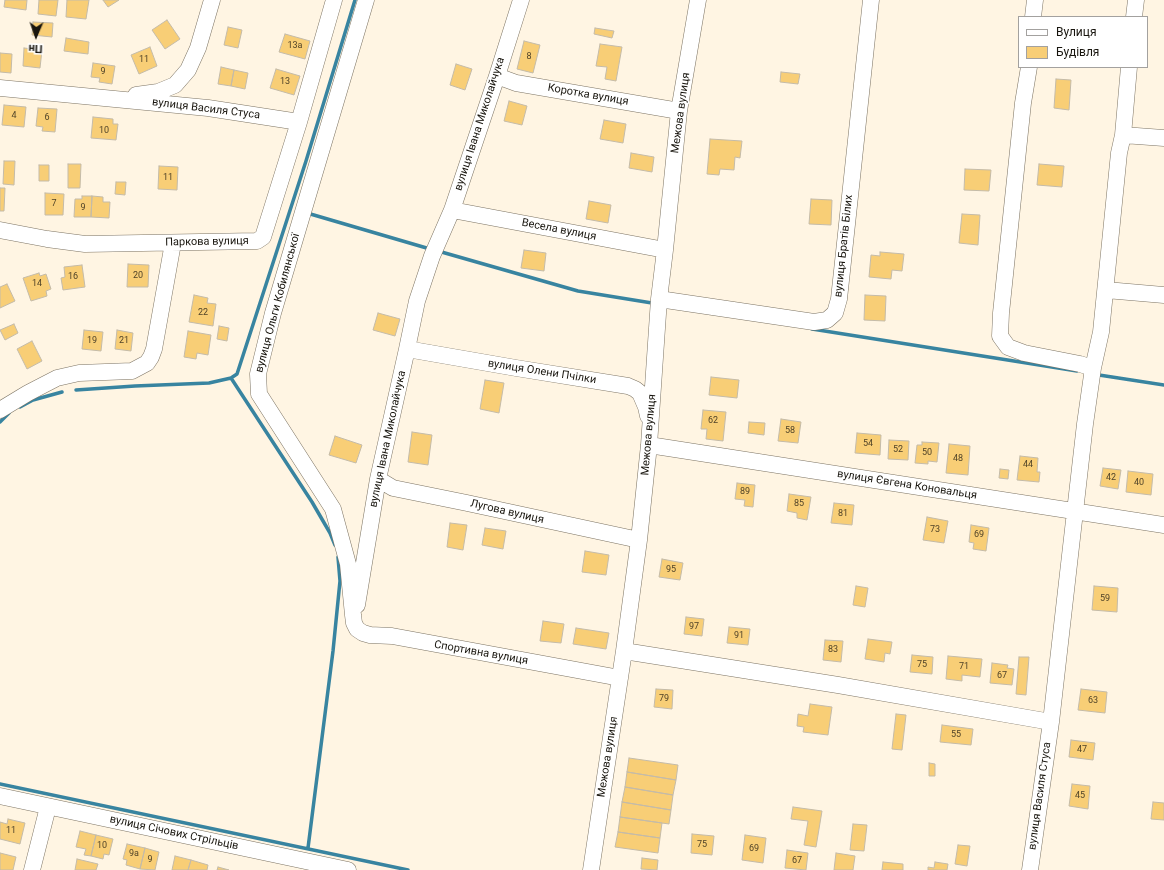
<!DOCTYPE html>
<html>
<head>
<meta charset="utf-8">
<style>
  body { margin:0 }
  #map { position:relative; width:1164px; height:870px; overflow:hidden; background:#fff5e3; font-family:Roboto,sans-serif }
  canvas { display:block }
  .legend { position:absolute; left:1018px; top:16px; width:130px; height:52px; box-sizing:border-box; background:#fff; border:1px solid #a3a19f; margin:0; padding:5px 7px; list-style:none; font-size:12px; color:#18150e }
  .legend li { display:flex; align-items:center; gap:8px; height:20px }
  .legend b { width:20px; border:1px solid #a3a19f }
  .north { position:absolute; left:16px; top:16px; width:40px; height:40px; -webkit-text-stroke:3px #fff; paint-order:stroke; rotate:182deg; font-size:11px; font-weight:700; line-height:16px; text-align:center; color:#18150e }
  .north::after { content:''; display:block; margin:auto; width:14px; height:18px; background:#18150e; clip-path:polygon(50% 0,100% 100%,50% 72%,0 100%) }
</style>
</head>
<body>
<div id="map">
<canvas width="1164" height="870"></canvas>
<ul class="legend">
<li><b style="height:5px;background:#fff"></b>Вулиця</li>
<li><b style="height:11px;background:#f8ce76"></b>Будівля</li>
</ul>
<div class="north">Пн</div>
</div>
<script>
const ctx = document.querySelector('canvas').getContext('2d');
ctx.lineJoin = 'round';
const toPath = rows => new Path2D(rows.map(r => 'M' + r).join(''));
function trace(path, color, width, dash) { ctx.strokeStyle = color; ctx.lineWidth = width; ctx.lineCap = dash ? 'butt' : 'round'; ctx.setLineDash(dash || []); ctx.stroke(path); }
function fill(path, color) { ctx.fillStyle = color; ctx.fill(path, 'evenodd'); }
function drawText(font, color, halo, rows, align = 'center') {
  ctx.font = font + ' Roboto,sans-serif'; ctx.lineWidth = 3; ctx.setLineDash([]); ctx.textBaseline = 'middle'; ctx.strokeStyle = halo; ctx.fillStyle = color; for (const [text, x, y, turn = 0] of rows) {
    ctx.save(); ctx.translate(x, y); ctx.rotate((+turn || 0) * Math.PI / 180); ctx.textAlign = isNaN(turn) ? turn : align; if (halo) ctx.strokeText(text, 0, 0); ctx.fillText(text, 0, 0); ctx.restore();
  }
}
trace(toPath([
  [307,213,430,249],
  [438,251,578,291,652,303],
  [812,329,1077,371],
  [1099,375,1164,385],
  [231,378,312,502,330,533,335,545],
  [76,390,135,386,209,383,231,378,237,374,306,161,355,0],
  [20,407,33,400,62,392],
  [0,422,9,413],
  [0,784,408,870],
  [308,848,333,651,340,581,338,557]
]), '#3884a0', 3.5);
const building = toPath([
  [5,0,27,0,26,10,4,7,5,0],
  [39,0,58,0,56,16,38,14,39,0],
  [67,0,89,0,86,19,66,17,67,0],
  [103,0,119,0,108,7,103,0],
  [167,20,180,39,165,49,152,30,167,20],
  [33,22,53,23,52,37,32,35,33,22],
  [228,27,242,30,238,48,224,45,228,27],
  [595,28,614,31,612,38,594,34,595,28],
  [285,34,310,41,305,59,279,52,285,34],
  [66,38,89,42,88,54,64,51,66,38],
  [524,41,540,45,533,73,517,69,524,41],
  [600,44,622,47,616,81,605,79,607,67,596,66,600,44],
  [150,47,157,66,139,74,131,55,150,47],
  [24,48,42,50,40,68,23,66,24,48],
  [0,53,12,54,11,73,0,72,0,53],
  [93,63,115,66,112,84,99,82,100,78,91,77,93,63],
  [456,64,472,69,465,90,450,85,456,64],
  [221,67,234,70,231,86,218,84,221,67],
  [276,69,300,76,294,95,270,88,276,69],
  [234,70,248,73,245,89,231,86,234,70],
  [781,72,800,74,798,84,780,82,781,72],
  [1056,79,1071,80,1069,110,1054,108,1056,79],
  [509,101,527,106,522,125,504,121,509,101],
  [4,105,26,107,24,127,2,125,4,105],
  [38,108,57,109,55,132,42,131,43,127,36,126,38,108],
  [93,117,113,119,113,124,118,124,116,140,91,138,93,117],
  [604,120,626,124,623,143,600,139,604,120],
  [710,139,742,141,740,158,735,157,734,170,720,169,719,175,707,174,710,139],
  [631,153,654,157,652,172,629,168,631,153],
  [4,161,15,161,14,185,3,184,4,161],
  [68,164,81,164,80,188,68,188,68,164],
  [1039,164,1064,166,1062,187,1037,185,1039,164],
  [39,165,49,165,49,181,39,181,39,165],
  [159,166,178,167,177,190,158,189,159,166],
  [965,169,991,170,989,191,964,190,965,169],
  [116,182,126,182,125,195,115,194,116,182],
  [0,188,5,188,4,211,0,211,0,188],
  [45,193,64,194,63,215,45,215,45,193],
  [82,196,92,196,91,217,74,217,75,199,82,199,82,196],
  [92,196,103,197,103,202,110,202,109,218,91,217,92,196],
  [811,199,832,200,831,225,809,224,811,199],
  [589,201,611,205,608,223,586,219,589,201],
  [962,214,980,215,978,245,959,243,962,214],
  [524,250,546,253,544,271,521,268,524,250],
  [880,252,904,254,902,271,892,270,891,279,869,277,871,255,880,256,880,252],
  [128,264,149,265,148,287,127,287,128,264],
  [82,265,85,287,63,290,61,278,65,277,64,267,82,265],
  [39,273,40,276,46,274,51,289,46,291,47,296,31,301,23,278,39,273],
  [7,284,15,301,0,308,0,287,7,284],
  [194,295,208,298,207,303,216,304,213,326,189,322,194,295],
  [865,295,886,296,885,321,864,320,865,295],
  [378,313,400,319,395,336,373,330,378,313],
  [14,324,18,333,5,340,0,330,14,324],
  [219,326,229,328,227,341,217,339,219,326],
  [84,330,103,332,101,351,82,349,84,330],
  [117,330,133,333,131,351,115,349,117,330],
  [188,331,211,335,208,355,197,353,196,359,184,357,188,331],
  [32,341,42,361,27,369,17,349,32,341],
  [711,377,739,380,737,398,709,395,711,377],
  [485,380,504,383,499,413,480,409,485,380],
  [703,410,726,412,723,441,706,439,707,429,701,429,703,410],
  [781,419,801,422,798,443,778,441,781,419],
  [749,422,765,423,764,435,748,433,749,422],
  [412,432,432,435,428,465,408,462,412,432],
  [857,433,881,435,880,455,855,453,857,433],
  [335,436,362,445,356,463,329,455,335,436],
  [889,440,909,441,908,460,888,459,889,440],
  [922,442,939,443,937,462,928,461,928,464,915,463,917,445,922,445,922,442],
  [949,444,970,446,968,475,946,473,949,444],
  [1020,456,1038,458,1037,472,1040,472,1039,482,1017,480,1020,456],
  [1103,468,1121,470,1118,489,1100,486,1103,468],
  [1000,469,1009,470,1008,479,999,478,1000,469],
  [1128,471,1153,474,1151,495,1126,492,1128,471],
  [737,483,755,485,753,507,744,506,745,500,735,499,737,483],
  [789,494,811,497,807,520,797,518,797,513,787,511,789,494],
  [834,503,854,505,852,525,831,523,834,503],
  [927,517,948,521,944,543,923,540,927,517],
  [450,523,467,525,463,550,447,547,450,523],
  [971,525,989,528,986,551,973,549,974,543,969,542,971,525],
  [485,528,506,531,503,549,482,545,485,528],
  [585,551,609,555,606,575,582,572,585,551],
  [662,559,683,563,680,580,659,577,662,559],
  [856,586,868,588,865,607,853,605,856,586],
  [1094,586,1118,588,1117,612,1092,610,1094,586],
  [686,617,704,619,702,636,684,634,686,617],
  [543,621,564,624,561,643,540,641,543,621],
  [729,627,750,629,748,645,727,643,729,627],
  [576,628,609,633,606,649,573,644,576,628],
  [868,639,892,642,890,654,885,653,884,662,865,659,868,639],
  [825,640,843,641,841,662,823,660,825,640],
  [912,655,933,657,932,674,910,672,912,655],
  [948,656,982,659,980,677,962,675,962,681,946,679,948,656],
  [1019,657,1029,657,1026,695,1016,694,1019,657],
  [992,663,1008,665,1007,668,1014,669,1012,685,990,683,992,663],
  [656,689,673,690,672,709,654,707,656,689],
  [1081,689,1107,692,1105,713,1078,710,1081,689],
  [810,704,832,707,828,735,803,732,804,727,797,726,798,714,808,716,810,704],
  [896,714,906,715,902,750,892,749,896,714],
  [942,725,973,729,971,745,940,742,942,725],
  [1071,740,1095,743,1093,760,1069,757,1071,740],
  [629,758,678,765,676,780,627,772,629,758],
  [929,763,935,764,935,776,929,776,929,763],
  [627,772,676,780,673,795,625,787,627,772],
  [1072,784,1090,786,1088,809,1069,806,1072,784],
  [625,787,673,795,671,810,622,802,625,787],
  [622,802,671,810,669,824,620,817,622,802],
  [1153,802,1164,803,1164,820,1151,819,1153,802],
  [793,807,822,811,816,847,804,845,808,821,791,819,793,807],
  [620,817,662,823,660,838,618,832,620,817],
  [8,819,25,823,20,844,0,839,0,822,7,824,8,819],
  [853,824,867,825,864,851,850,850,853,824],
  [80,831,96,835,91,856,84,855,86,849,76,847,80,831],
  [618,832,660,838,658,853,615,847,618,832],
  [692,834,714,836,712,855,691,853,692,834],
  [96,835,113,839,109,855,104,854,103,859,91,856,96,835],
  [745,835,766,838,763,863,742,860,745,835],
  [127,844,145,848,140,869,126,865,127,860,123,859,127,844],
  [958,845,970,846,967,866,955,864,958,845],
  [145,848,159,852,155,870,140,869,145,848],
  [787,850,808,853,806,870,785,868,787,850],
  [0,853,16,857,13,870,0,870,0,853],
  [836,853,855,856,853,870,834,870,836,853],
  [175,856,191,860,188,870,172,870,175,856],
  [642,858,658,860,657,870,641,869,642,858],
  [77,859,98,864,96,870,75,870,77,859],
  [191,860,208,865,207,870,188,870,191,860],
  [883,862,903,864,903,870,882,870,883,862],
  [935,862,948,864,947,870,928,870,928,867,934,868,935,862],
  [218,867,229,870,217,870,218,867]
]);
fill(building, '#f8ce76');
trace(building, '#c4bba9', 1);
const minor = toPath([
  [366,0,273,313,258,374,259,394,333,509,348,564,353,615,354,623,357,629,363,633,370,635,392,636,620,678],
  [1033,17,1035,0],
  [1134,17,1136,0],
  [1029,67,1023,103,1001,313,1000,336,1008,347,1024,353,1080,364,1093,368],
  [497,76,516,83,679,111],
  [0,88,208,108,299,122],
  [136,95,158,92,175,85,188,70,198,48,212,0],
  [1123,135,1164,138],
  [452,210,665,250],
  [0,230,47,239,85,244,257,241,263,237,299,122,334,0],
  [1106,290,1164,295],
  [659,299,814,322,827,320,835,313,839,299,871,0],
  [407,349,516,368,628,386,635,389,640,393,646,407,648,416],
  [0,410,28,393,57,378,79,373,132,371,147,363,151,357,154,349,173,243],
  [649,445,1164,525],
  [378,479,393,488,467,503,639,540],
  [357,605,378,479,407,349,417,301,432,256,452,210,497,76,521,0],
  [624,651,838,685,1051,722],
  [0,796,348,870],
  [32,870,48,807],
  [591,870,624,651,639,540,649,445,659,299,665,250,679,111,698,0],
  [1030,870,1051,722,1085,424,1093,368,1101,332,1119,153,1123,135,1129,67]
]);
trace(minor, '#7d7464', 17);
trace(minor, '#fff', 16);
drawText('9px', '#504328', null, [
  ["13а",295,46],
  ["8",529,57],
  ["11",144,60],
  ["9",103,72],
  ["13",285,82],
  ["4",14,116],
  ["6",47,118],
  ["10",104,131],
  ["11",168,178],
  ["7",54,204],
  ["9",83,208],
  ["20",138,276],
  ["16",73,277],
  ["14",37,284],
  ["22",203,313],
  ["19",92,341],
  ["21",124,341],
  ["62",713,421],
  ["58",790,431],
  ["54",868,444],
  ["52",898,450],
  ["50",927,453],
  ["48",958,459],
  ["44",1028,465],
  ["42",1111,478],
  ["40",1139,483],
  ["89",745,492],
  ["85",799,504],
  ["81",843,514],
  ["73",935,530],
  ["69",979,535],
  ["95",671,570],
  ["59",1105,599],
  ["97",694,627],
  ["91",739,636],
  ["83",833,650],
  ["75",922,665],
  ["71",964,667],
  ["67",1002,676],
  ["79",664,699],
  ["63",1093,701],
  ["55",956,735],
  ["47",1082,750],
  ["45",1080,796],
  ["11",11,831],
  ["75",702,845],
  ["10",102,846],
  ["69",754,849],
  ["9а",134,854],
  ["9",150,860],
  ["67",797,861]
]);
drawText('11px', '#18150e', '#fff', [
  ["Коротка вулиця",588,95,10],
  ["вулиця Василя Стуса",206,109,7],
  ["Межова вулиця",681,113,-82],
  ["вулиця Івана Миколайчука",480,124,-72],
  ["Весела вулиця",559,230,11],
  ["Паркова вулиця",207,242,-1],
  ["вулиця Братів Білих",844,246,-84],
  ["вулиця Ольги Кобилянської",278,303,-75],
  ["вулиця Олени Пчілки",542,372,9],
  ["Межова вулиця",649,435,-85],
  ["вулиця Івана Миколайчука",388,439,-78],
  ["вулиця Євгена Коновальця",907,485,9],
  ["Лугова вулиця",507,512,13],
  ["Спортивна вулиця",481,653,10],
  ["Межова вулиця",608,757,-81],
  ["вулиця Василя Стуса",1040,796,-82],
  ["вулиця Січових Стрільців",174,833,12]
]);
</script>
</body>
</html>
